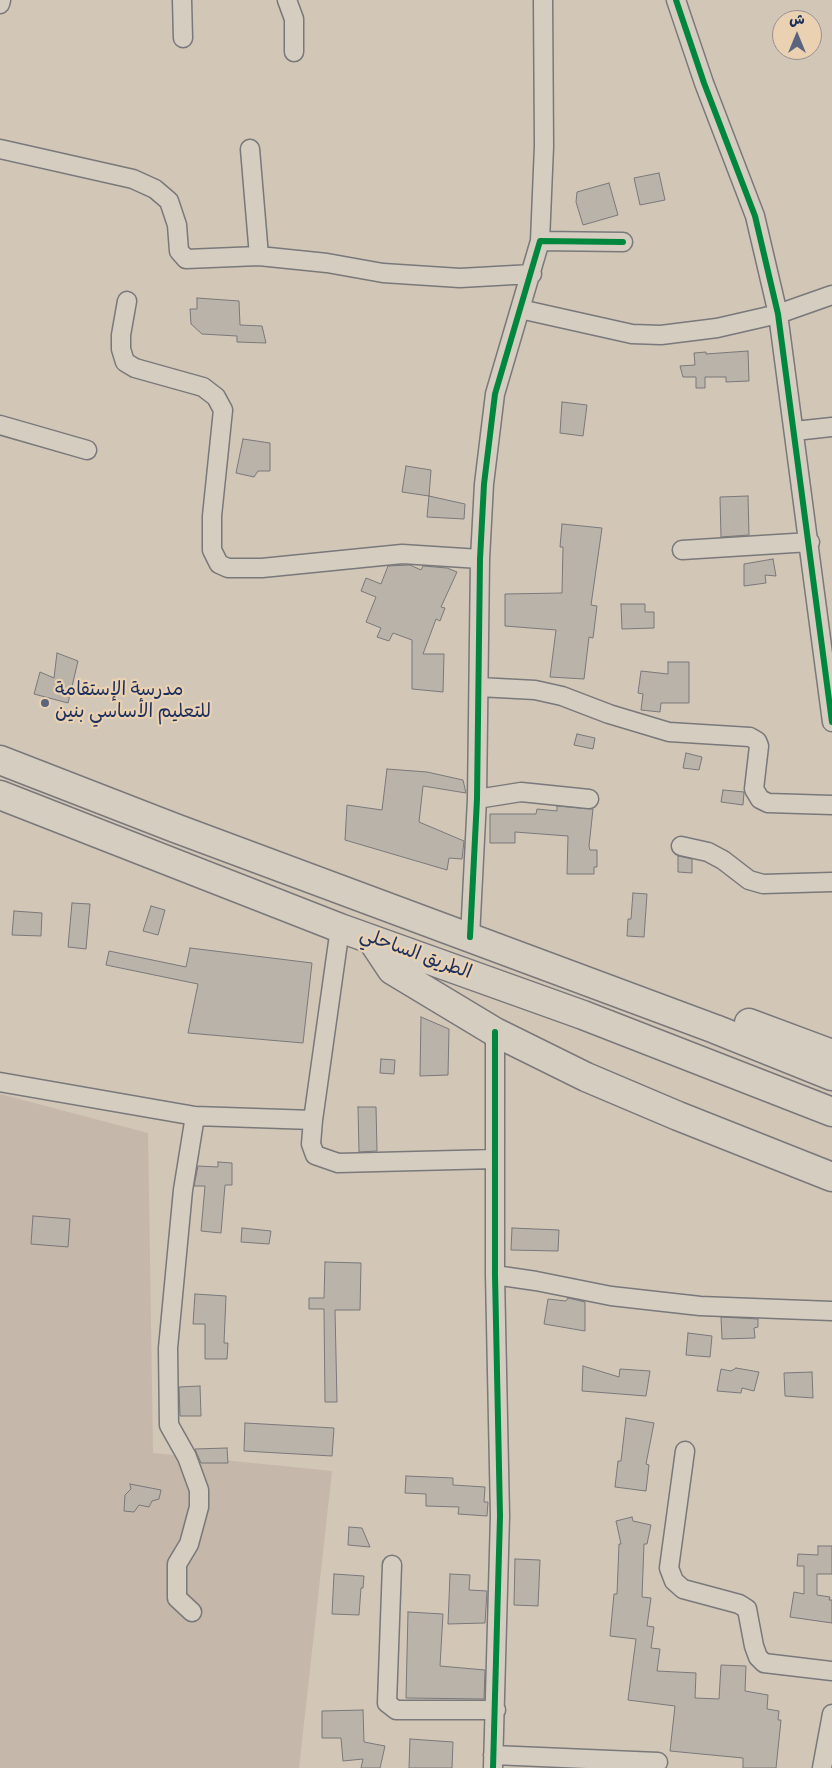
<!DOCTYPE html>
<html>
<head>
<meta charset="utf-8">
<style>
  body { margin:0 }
  #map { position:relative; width:832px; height:1768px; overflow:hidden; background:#d2c6b7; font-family:Dekko,"Playpen Sans Arabic",sans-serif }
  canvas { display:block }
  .north { position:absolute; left:772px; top:10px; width:50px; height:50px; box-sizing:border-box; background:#e9d1b1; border:1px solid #979090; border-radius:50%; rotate:0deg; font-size:14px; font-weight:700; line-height:20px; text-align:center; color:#1b2f5e }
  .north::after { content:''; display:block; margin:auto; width:18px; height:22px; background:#5b647d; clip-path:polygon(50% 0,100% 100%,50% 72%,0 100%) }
</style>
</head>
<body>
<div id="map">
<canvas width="832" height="1768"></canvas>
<div class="north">ش</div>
</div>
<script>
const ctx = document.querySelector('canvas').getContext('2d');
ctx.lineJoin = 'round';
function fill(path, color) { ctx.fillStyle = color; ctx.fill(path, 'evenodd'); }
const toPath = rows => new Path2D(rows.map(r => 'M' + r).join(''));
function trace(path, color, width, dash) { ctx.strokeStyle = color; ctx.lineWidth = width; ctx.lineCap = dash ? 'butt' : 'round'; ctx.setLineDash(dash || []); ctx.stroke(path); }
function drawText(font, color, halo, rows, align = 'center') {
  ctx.font = font + ' Dekko,"Playpen Sans Arabic",sans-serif'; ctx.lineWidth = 4.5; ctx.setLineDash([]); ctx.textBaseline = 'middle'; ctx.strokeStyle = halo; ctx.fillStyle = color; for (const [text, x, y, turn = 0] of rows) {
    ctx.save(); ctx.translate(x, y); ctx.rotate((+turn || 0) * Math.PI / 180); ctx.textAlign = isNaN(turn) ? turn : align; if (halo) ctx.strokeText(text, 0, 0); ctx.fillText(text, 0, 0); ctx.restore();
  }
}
fill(toPath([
  [0,1094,148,1133,153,1453,332,1471,299,1768,0,1768]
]), '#c5b7a9');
const building = toPath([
  [659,173,665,200,640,205,634,178,659,173],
  [609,183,618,215,583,225,576,202,577,192,609,183],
  [197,298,239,301,240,325,262,326,266,343,237,342,237,336,202,334,191,324,190,309,197,309,197,298],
  [748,351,749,381,726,382,726,377,705,377,705,388,696,388,696,377,683,377,680,366,695,365,694,353,706,352,706,354,748,351],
  [562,402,587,405,583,436,560,433,562,402],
  [243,439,270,443,270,471,258,471,254,477,236,473,243,439],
  [406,466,431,470,429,496,402,492,406,466],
  [429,496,465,504,464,519,427,517,429,496],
  [748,496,749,535,721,537,720,497,748,496],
  [562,524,602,528,591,605,597,606,593,638,589,637,584,679,550,677,556,630,505,626,505,594,562,593,563,547,560,547,562,524],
  [773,559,776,576,765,575,766,583,744,586,744,564,773,559],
  [410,565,421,570,423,566,447,568,457,572,441,607,445,608,440,621,436,619,423,654,444,654,443,692,412,689,412,640,393,633,389,641,377,637,381,628,366,622,376,597,361,591,366,578,381,584,388,566,410,565],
  [621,604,645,604,645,612,654,612,654,628,622,629,621,604],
  [57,653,78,661,68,703,34,694,40,672,54,678,57,653],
  [668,662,689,662,689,703,661,703,660,712,641,710,643,694,638,693,641,671,668,674,668,662],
  [577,734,595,738,593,749,574,745,577,734],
  [686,753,702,757,699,770,683,768,686,753],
  [387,769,427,772,463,780,466,793,423,786,419,822,464,841,462,859,449,858,447,870,345,840,347,805,382,810,387,769],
  [723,790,744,792,743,805,721,802,723,790],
  [557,806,593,809,589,846,590,850,597,850,597,867,594,867,594,874,567,874,568,836,515,832,515,843,490,843,490,814,536,814,537,809,557,811,557,806],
  [678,856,692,859,692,873,678,872,678,856],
  [633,893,647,894,644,937,627,936,628,919,631,919,633,893],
  [72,903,90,904,86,949,68,947,72,903],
  [151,906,165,910,158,935,143,931,151,906],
  [14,911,42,913,41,936,12,935,14,911],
  [190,948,312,963,303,1043,188,1033,198,984,106,965,109,951,186,967,190,948],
  [421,1017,449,1029,448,1075,420,1076,421,1017],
  [381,1059,395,1060,394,1074,380,1073,381,1059],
  [358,1107,376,1107,377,1151,359,1152,358,1107],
  [218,1162,232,1163,232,1185,225,1185,221,1233,201,1231,205,1186,194,1186,198,1166,218,1167,218,1162],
  [33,1216,70,1219,68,1247,31,1244,33,1216],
  [242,1228,271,1231,269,1244,241,1242,242,1228],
  [512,1228,559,1230,558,1251,511,1250,512,1228],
  [325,1262,361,1263,360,1310,335,1310,337,1402,325,1402,324,1309,309,1309,309,1298,324,1298,325,1262],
  [195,1294,226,1296,224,1343,228,1343,227,1359,205,1359,205,1324,193,1324,195,1294],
  [568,1298,585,1302,585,1331,544,1324,548,1299,566,1301,568,1298],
  [721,1317,758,1319,758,1327,754,1328,755,1338,722,1339,721,1317],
  [688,1333,712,1336,710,1357,686,1355,688,1333],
  [583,1366,619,1377,620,1369,650,1371,646,1396,582,1391,583,1366],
  [736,1368,759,1372,754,1391,742,1388,741,1393,717,1391,721,1369,731,1371,736,1368],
  [812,1372,813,1398,785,1396,784,1373,812,1372],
  [200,1386,201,1416,180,1416,179,1387,200,1386],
  [626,1418,654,1423,646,1464,649,1465,646,1491,615,1487,618,1461,621,1461,626,1418],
  [245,1423,334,1428,332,1456,244,1451,245,1423],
  [227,1448,228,1463,201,1463,195,1449,227,1448],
  [406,1476,453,1478,453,1485,485,1487,484,1502,488,1502,487,1516,458,1514,459,1507,426,1506,426,1494,405,1493,406,1476],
  [130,1484,161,1490,159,1499,152,1501,149,1507,139,1505,134,1512,124,1511,125,1495,131,1489,130,1484],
  [632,1517,633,1521,651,1525,647,1544,644,1544,642,1597,651,1598,647,1626,654,1627,651,1648,660,1649,657,1671,696,1673,695,1698,719,1699,721,1665,746,1666,745,1691,768,1695,767,1709,779,1711,778,1720,781,1720,776,1768,743,1768,743,1758,670,1751,675,1706,628,1700,636,1639,610,1636,614,1594,617,1594,619,1544,621,1544,616,1521,632,1517],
  [349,1527,362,1528,370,1547,348,1545,349,1527],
  [818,1546,832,1546,832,1574,817,1574,817,1595,830,1597,829,1600,832,1600,832,1623,790,1617,794,1592,804,1594,804,1566,797,1566,798,1554,818,1555,818,1546],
  [515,1559,540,1560,538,1606,514,1605,515,1559],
  [334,1574,364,1576,363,1588,361,1588,359,1615,332,1614,334,1574],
  [450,1574,470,1575,469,1590,487,1591,485,1623,448,1624,450,1574],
  [408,1612,443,1614,440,1666,485,1670,484,1699,406,1698,408,1612],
  [363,1710,364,1742,385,1746,380,1768,361,1768,363,1759,343,1761,341,1738,322,1738,322,1711,363,1710],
  [410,1739,453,1742,452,1768,409,1768,410,1739]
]);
fill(building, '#bab3aa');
trace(building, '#79787a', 1);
const minor = toPath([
  [182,0,183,38],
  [287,0,294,19,294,52],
  [676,0,704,83,755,216,778,314,832,722],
  [0,4,1,0],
  [0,149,133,179,155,189,169,201,177,225,179,251,186,259,259,256,327,263,383,273,460,278,532,274],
  [250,149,259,256],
  [540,241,544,146,543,0],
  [127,301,121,335,121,349,125,362,135,368,203,387,216,397,223,410,212,516,212,550,219,564,228,568,262,568,402,554,480,559],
  [520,309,632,334,661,335,717,328,778,314,832,295],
  [0,425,87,450],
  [795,431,832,427],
  [682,550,810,542],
  [479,687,535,690,562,696,609,714,669,732,750,737,757,741,759,746,754,789,760,799,768,803,832,805],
  [477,799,521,792,589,799],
  [681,846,708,852,723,860,749,880,763,884,832,882],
  [340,928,313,1120,311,1144,315,1155,338,1163,495,1159],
  [470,937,477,799,480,559,484,484,495,394,540,241,623,242],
  [0,1082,195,1116,313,1120],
  [495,1275,536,1281,611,1296,700,1306,832,1311],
  [685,1451,669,1568,674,1581,683,1589,739,1604,747,1609,754,1646,758,1657,764,1663,832,1671],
  [392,1565,387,1703,396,1710,496,1710],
  [192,1612,177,1598,177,1564,189,1544,199,1507,199,1490,187,1457,169,1425,168,1348,183,1190,195,1116],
  [493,1755,658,1762],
  [493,1768,500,1516,495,1275,495,1032],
  [822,1768,832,1714]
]);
const trunk = toPath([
  [0,760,175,828,715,1029,832,1076],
  [0,795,340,928,583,1015,832,1112],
  [372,940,392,970,495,1032,586,1077,678,1116,832,1177],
  [749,1023,832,1054]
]);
trace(minor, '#79787a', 21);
trace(trunk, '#79787a', 31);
trace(minor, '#d6cdc1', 18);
trace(trunk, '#d6cdc1', 28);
trace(toPath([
  [676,0,704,83,755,216,778,314,832,722],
  [470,937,477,799,480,559,484,484,495,394,540,241,623,242],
  [493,1768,500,1516,495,1275,495,1032]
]), '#00873e', 6);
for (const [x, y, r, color] of [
  [45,703,5,"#5b647d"]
]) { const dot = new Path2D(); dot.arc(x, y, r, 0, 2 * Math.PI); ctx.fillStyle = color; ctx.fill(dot); trace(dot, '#e9d1b1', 2); }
drawText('19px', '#1b2f5e', '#e9d1b1', [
  ["مدرسة اﻹستقامة",55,692],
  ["للتعليم اﻷساسي بنين",55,714]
], 'left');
drawText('19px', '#1b2f5e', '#e9d1b1', [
  ["الطريق الساحلي",415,956,20]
]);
</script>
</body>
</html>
